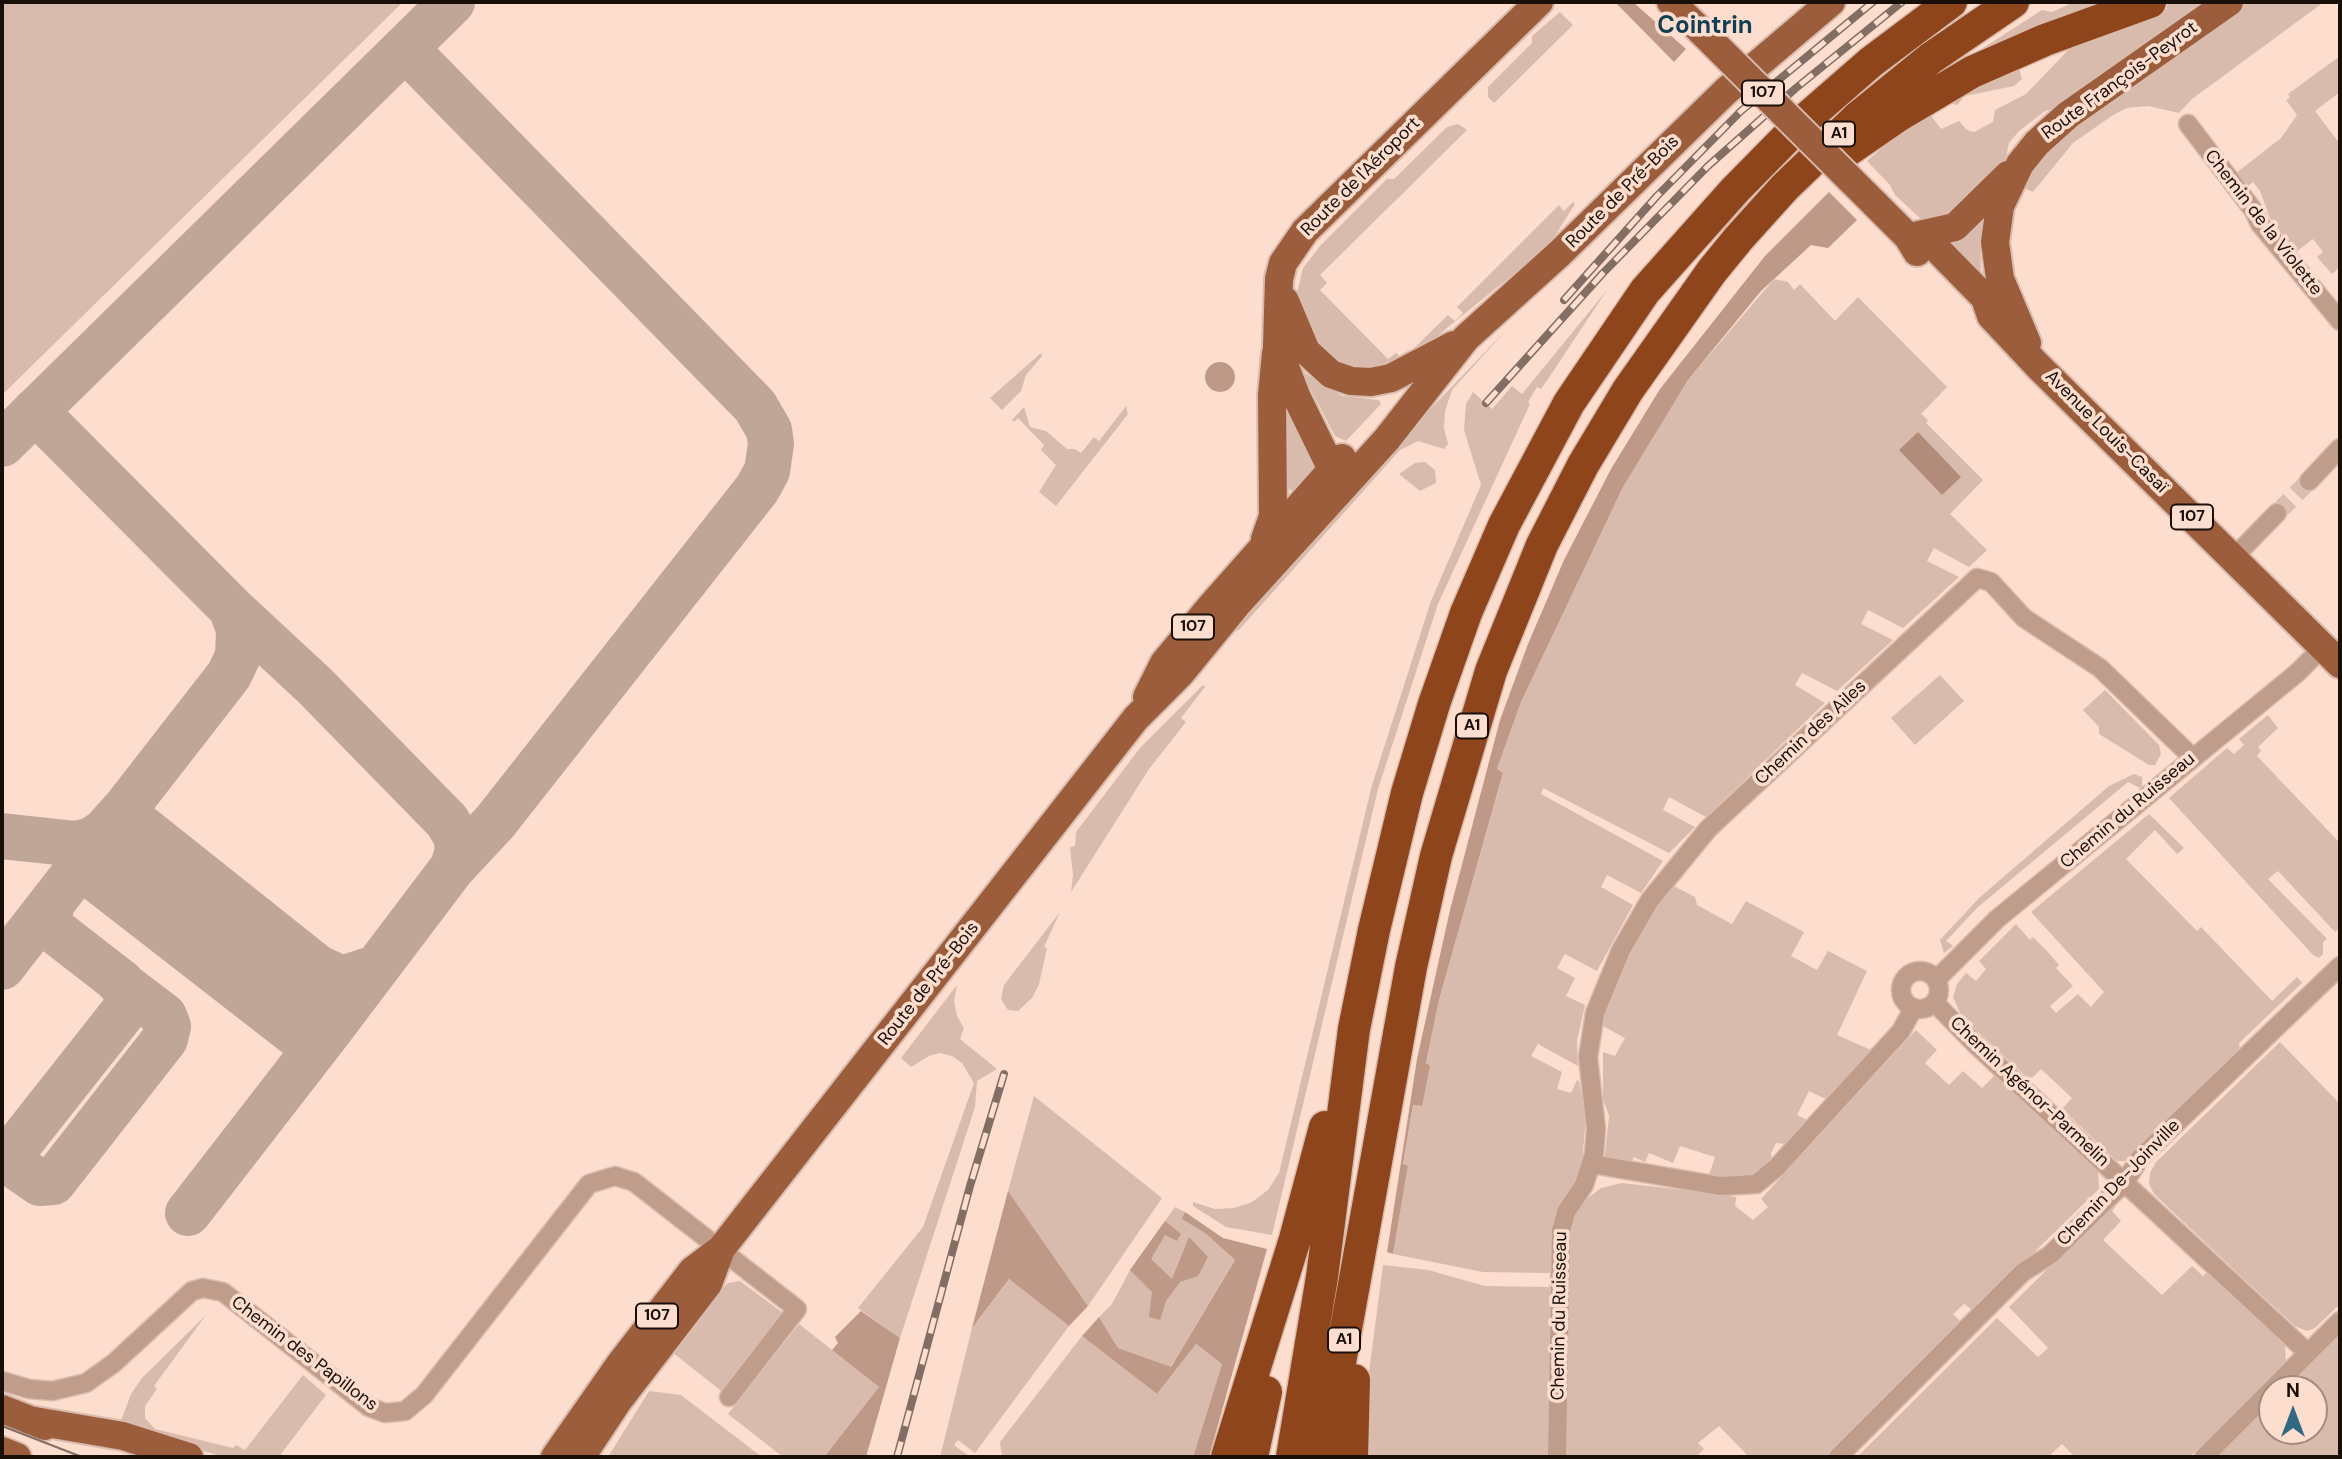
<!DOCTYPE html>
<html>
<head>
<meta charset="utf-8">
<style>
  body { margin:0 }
  #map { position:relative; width:2342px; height:1459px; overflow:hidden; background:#fdddce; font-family:"DM Sans",sans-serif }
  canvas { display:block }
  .frame { position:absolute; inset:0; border:4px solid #190f09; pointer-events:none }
  .north { position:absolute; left:2258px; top:1375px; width:70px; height:70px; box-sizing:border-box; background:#fdddce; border:2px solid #a28b7f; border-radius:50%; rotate:0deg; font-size:19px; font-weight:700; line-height:28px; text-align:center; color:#190f09 }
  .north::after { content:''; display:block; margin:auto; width:24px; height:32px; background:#2f6982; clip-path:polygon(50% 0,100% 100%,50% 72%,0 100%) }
</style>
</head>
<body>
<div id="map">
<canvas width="2342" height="1459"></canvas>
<div class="frame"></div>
<div class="north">N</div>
</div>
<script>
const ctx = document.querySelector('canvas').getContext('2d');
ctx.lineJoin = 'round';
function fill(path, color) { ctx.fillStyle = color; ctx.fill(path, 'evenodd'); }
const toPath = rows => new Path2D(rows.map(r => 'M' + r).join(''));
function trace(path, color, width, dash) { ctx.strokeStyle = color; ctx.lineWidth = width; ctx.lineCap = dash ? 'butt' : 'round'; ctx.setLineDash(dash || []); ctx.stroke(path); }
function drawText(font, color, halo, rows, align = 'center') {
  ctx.font = font + ' "DM Sans",sans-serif'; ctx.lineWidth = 7; ctx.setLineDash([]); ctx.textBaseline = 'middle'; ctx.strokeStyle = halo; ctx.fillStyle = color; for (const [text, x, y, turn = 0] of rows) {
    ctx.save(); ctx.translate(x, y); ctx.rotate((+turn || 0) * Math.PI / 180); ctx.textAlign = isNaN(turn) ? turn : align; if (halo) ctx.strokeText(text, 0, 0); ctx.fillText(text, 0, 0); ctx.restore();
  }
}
fill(toPath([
  [2,2,403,2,2,395],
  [2074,2,2089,2,2096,4,2098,11,1987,55,1983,48,2042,10,2052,12],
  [2175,2,2209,2,2064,105,2045,111,2019,131,2009,143,2006,158,1961,212,1929,222,1921,219,1895,195,1890,185,1867,161,1898,134,1936,109,1932,117,1941,129,1959,121,1967,130,1974,132,1993,122,1995,110,2026,94,2077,41,2167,9,2167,5],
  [2249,2,2324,2,2192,99,2179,113,2148,106,2127,108,2113,115,2073,143,2033,192,2020,186,2033,163,2070,126],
  [1560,12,1573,25,1494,103,1488,97,1488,87,1532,43,1532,36],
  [2340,56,2340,92,2315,111,2340,144,2340,267,2332,274,2317,257,2323,252,2313,239,2296,252,2270,218,2260,191,2253,182,2246,188,2235,174,2281,138,2297,115,2286,100,2290,98,2288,94],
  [2018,65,2022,79,2014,86,1965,96,1957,105,1951,103],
  [1458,124,1467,130,1320,275,1327,283,1320,290,1388,359,1396,353,1403,359,1448,315,1455,321,1463,313,1457,307,1559,205,1564,211,1573,202,1575,204,1549,245,1409,359,1393,367,1370,370,1348,368,1332,362,1313,345,1302,327,1296,298,1303,268,1321,245,1387,179,1394,179,1447,127],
  [1986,209,1980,243,1981,276,1947,241],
  [1774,279,1788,282,1794,290,1800,284,1835,321,1858,297,1947,387,1921,414,1928,420,1926,423,1983,480,1950,514,1987,550,1969,567,1934,548,1927,561,1959,577,1903,628,1868,610,1861,624,1893,640,1837,691,1802,673,1795,685,1825,703,1706,817,1669,797,1663,810,1695,827,1669,853,1543,788,1541,794,1663,861,1641,893,1607,875,1601,887,1633,905,1597,971,1565,954,1557,968,1575,978,1566,996,1585,1005,1577,1041,1578,1066,1538,1044,1531,1056,1562,1072,1557,1089,1571,1093,1577,1080,1579,1081,1586,1116,1582,1163,1573,1186,1553,1268,1549,1273,1483,1272,1393,1254,1408,1166,1403,1165,1413,1105,1421,1106,1426,1064,1439,1000,1503,774,1497,769,1521,702,1623,487,1688,380],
  [1607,290,1554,370,1541,389,1537,387,1528,402,1530,404,1438,604,1378,789,1272,1235,1226,1227,1193,1206,1193,1202,1215,1209,1234,1208,1252,1202,1268,1190,1279,1173,1372,785,1431,601,1481,485,1464,430,1466,404,1473,392,1492,409,1512,386,1522,394],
  [1509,327,1452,390,1445,411,1444,428,1448,444,1444,449,1418,441,1400,450,1238,631,1236,629,1330,522,1326,518],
  [1041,353,1042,356,1026,375,1021,391,1002,410,990,398],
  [1299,370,1342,396,1379,400,1381,404,1346,441,1335,436,1308,384,1303,385],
  [1286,398,1318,470,1296,494,1287,487,1283,488],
  [1126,406,1128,414,1056,506,1039,492,1056,465,1041,450,1044,445,1018,418,1014,422,1012,420,1024,407,1030,427,1046,431,1067,449,1075,449,1081,453,1094,437,1099,441],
  [1425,462,1435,470,1436,483,1420,491,1399,474,1415,463],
  [1940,675,1964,701,1915,745,1891,718],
  [1203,685,1205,687,1181,718,1186,722,1149,769,1071,892,1073,875,1070,847,1075,846,1076,832,1140,748],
  [2105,690,2159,745,2161,754,2155,765,2149,765,2099,734,2099,727,2083,710],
  [2268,715,2278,728,2258,747,2261,751,2257,756,2340,843,2340,927,2335,932,2278,871,2268,879,2327,939,2323,942,2323,954,2319,958,2313,955,2169,798,2227,748,2234,754,2244,745,2239,739],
  [2134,774,2142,777,2142,786,2140,788,2128,782,1977,908,1946,941,1953,946,1944,953,1940,940,1979,898,2109,786],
  [2149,814,2184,848,2177,854,2155,830,2126,859,2197,931,2201,927,2272,1001,2297,977,2302,983,2239,1043,2240,1051,2128,1161,2117,1161,2062,1109,2072,1098,2041,1069,2030,1080,1962,1017,1953,997,1957,984,1966,973,1976,981,1986,969,1979,961,2016,924,2030,940,2033,937,2047,951,2059,965,2056,968,2073,986,2050,1006,2056,1013,2078,994,2091,1007,2104,992,2031,912],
  [1672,885,1695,897,1697,905,1732,924,1746,901,1804,932,1791,956,1817,970,1828,951,1867,971,1837,1035,1871,1050,1828,1100,1809,1091,1797,1115,1807,1120,1786,1144,1776,1143,1771,1153,1772,1160,1751,1174,1736,1177,1709,1175,1715,1157,1680,1146,1673,1163,1649,1153,1645,1162,1634,1157,1631,1163,1607,1158,1605,1155,1609,1116,1603,1099,1603,1052,1615,1056,1625,1038,1601,1025,1628,954],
  [1060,912,1044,947,1047,948,1039,984,1032,998,1018,1011,1008,1010,1001,999,1004,985],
  [957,985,954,1001,957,1016,964,1028,960,1039,997,1069,977,1081,975,1107,900,1338,858,1308,923,1227,974,1083,962,1063,952,1056,939,1053,929,1056,911,1067,901,1058],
  [1916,1030,1937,1050,1925,1063,1949,1085,1963,1071,1982,1088,1995,1075,2098,1172,2099,1189,1974,1311,1964,1304,1953,1314,1962,1323,1827,1457,1749,1457,1719,1426,1698,1443,1704,1449,1696,1457,1566,1457,1569,1234,1574,1215,1584,1201,1601,1188,1622,1183,1675,1189,1736,1197,1735,1206,1753,1220,1768,1207,1761,1199],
  [2280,1042,2340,1104,2340,1304,2315,1328,2307,1331,2295,1326,2245,1280,2154,1194,2149,1184,2150,1173,2156,1162],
  [1034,1096,1162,1198,1088,1306,1008,1191],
  [2116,1206,2112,1211,2121,1221,2103,1240,2162,1295,2192,1266,2203,1276,2207,1272,2285,1345,2286,1363,2190,1457,2075,1457,2062,1444,2048,1457,1857,1457,1997,1318,2038,1357,2048,1348,2009,1307,2109,1208],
  [1175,1207,1185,1212,1183,1219,1205,1233,1235,1260,1170,1368,1118,1348,1099,1317,1112,1304,1130,1270],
  [1383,1265,1428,1270,1485,1286,1551,1287,1551,1457,1364,1457,1368,1380],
  [1009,1279,1069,1326,975,1453,958,1440,954,1445,970,1457,940,1457,972,1328],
  [740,1281,783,1313,725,1394,672,1352,717,1295,728,1283],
  [206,1315,154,1386,157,1389,145,1406,145,1418,155,1429,233,1448,236,1445,245,1450,303,1375,326,1395,281,1454,284,1457,223,1457,126,1426,121,1421,131,1394,142,1378],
  [799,1324,879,1387,824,1457,783,1457,728,1414],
  [2340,1331,2340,1457,2212,1457,2272,1398,2272,1431,2314,1431,2314,1389,2281,1389],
  [1082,1336,1157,1394,1196,1344,1222,1364,1193,1457,1002,1457,1000,1442],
  [649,1391,681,1395,762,1457,608,1457]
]), '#d8bbad');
fill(toPath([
  [1615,2,1633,2,1686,49,1674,62],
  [1829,192,1857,220,1828,248,1811,245,1761,291,1688,380,1623,487,1521,702,1497,769,1503,773,1439,1000,1426,1063,1430,1066,1422,1106,1413,1105,1403,1164,1408,1166,1393,1254,1387,1252,1417,1059,1450,910,1500,720,1528,644,1564,560,1611,469,1660,389,1765,256],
  '1205 377a15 15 0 1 1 30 0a15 15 0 1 1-30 0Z',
  [1008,1191,1088,1306,1069,1326,1009,1279,972,1328],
  [1185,1212,1223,1238,1267,1249,1209,1457,1193,1457,1222,1364,1196,1344,1157,1394,1082,1336,1099,1317,1118,1348,1171,1367,1235,1260,1205,1233,1182,1219],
  [1165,1221,1181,1234,1177,1241,1165,1235,1151,1259,1172,1279,1189,1237,1208,1257,1198,1276,1180,1282,1166,1301,1160,1320,1149,1317,1152,1292,1130,1270],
  [861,1311,900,1338,866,1457,824,1457,879,1387,832,1350,838,1343,835,1337]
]), '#be9987');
fill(toPath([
  [1918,432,1961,477,1942,495,1899,450]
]), '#b18c7a');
trace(toPath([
  [2,444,452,2],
  [231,608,315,686,447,821,456,836,458,850,453,867],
  [2,836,76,844,92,840,104,832,122,812,318,968,342,979,373,969],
  [101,840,303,998,327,1006,340,1003,355,994],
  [80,866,300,1037,314,1037,329,1031,453,867,495,822,757,489,767,471,771,444,769,430,755,406,405,48],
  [2,967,229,675,238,656,239,629,231,608,35,411],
  [16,1148,13,1159,17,1167,40,1183,53,1182,165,1039,168,1026,164,1016,118,981],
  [4,1163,124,1011,128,1000,122,983,51,928,48,918,53,901],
  [188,1213,329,1031]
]), '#c0a698', 46);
trace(toPath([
  [2277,513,2309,481]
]), '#dbbeb0', 18, [18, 9]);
const minor = toPath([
  [2188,124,2254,211,2260,224,2340,321],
  [2309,481,2340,448],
  [2233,558,2277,513],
  '1901 990a19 19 0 1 1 38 0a19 19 0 1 1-38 0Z',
  [1936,980,1997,919,2297,673,2323,647],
  [1935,1003,1975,1044,2308,1353],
  [1592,1164,1720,1186,1756,1184,1777,1167,1901,1031,1913,1009],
  [2,1381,29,1389,52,1391,86,1383,114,1363,192,1291,203,1288,223,1292,369,1407,385,1413,405,1411,424,1395,589,1184,615,1176,634,1182,797,1309,729,1397],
  [1557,1457,1561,1231,1566,1212,1584,1185,1594,1154,1596,1129,1588,1057,1595,1013,1621,950,1650,900,1708,829,1977,578,1991,582,2024,618,2100,668,2192,757],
  [1838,1457,2023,1272,2050,1255,2125,1182,2140,1158,2340,966],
  [2204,1457,2340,1321]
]);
const primary = toPath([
  [1671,2,1702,32],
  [1874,203,1908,237,1917,252],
  [1908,237,1934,246,1985,298,1991,316,2037,365,2340,664],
  [1910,237,1955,227,2008,175],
  [1285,301,1306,351,1331,374,1351,381,1371,382,1391,378,1454,345],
  [2027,343,2000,279,1995,242,2000,206,2020,164,2037,143,2068,115,2229,2],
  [1341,488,1297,398,1277,346,1279,279,1283,263,1305,231,1539,2],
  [1265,539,1273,516,1272,395,1276,353],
  [1147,697,1164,663,1212,605,1342,458],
  [2,1409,45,1426],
  [29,1420,123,1436,189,1457],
  [2,1451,17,1457],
  [555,1457,620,1364,692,1271,721,1249,1136,718,1181,673,1239,602,1387,439,1466,338,1560,253,1726,91,1831,2],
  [581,1457,618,1401,708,1284,721,1249]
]);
const motorway = toPath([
  [1844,153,1898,116,1972,72,2045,40,2150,2],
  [1227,1457,1295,1239,1325,1127],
  [1252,1457,1266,1392],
  [1292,1457,1322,1277,1354,1029,1374,930,1407,793,1434,704,1466,613,1504,525,1569,403,1645,291,1735,190,1801,123,1871,62,1951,2],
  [1323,1457,1411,967,1436,856,1491,671,1542,545,1583,465,1628,390,1712,271,1739,238,1785,187,1857,118,1931,58,2013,2],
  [1352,1457,1354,1380]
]);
trace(minor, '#d9bcae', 21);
trace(primary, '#d9bcae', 32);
trace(motorway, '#d9bcae', 35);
trace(minor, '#c09c8a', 18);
trace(primary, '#9c5d3d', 28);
trace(motorway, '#8e451c', 32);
trace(toPath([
  [2,1426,82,1457]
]), '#826e63', 2);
const rail = toPath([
  [1564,300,1657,196,1741,111,1873,2],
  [1486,403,1603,273,1708,166,1796,88,1902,2],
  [897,1457,970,1186,1004,1074]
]);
trace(rail, '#826e63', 8);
trace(rail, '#fdddce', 5, [16]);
const primaryBridge = toPath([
  [1702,32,1874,203]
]);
trace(primaryBridge, '#d9bcae', 32, []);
trace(primaryBridge, '#9c5d3d', 28);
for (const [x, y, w] of [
  [1763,93,42],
  [1839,134,32],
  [2192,517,42],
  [1193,627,42],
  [1472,726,32],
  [657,1316,42],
  [1344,1340,32]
]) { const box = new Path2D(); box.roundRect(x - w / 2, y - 12.5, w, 25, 5); ctx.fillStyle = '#fdddce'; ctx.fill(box); trace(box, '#190f09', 2); }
drawText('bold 16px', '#190f09', null, [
  ["107",1763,93],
  ["A1",1839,134],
  ["107",2192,517],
  ["107",1193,627],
  ["A1",1472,726],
  ["107",657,1316],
  ["A1",1344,1340]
]);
drawText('18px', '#190f09', '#fdddce', [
  ["Route François-Peyrot",2120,81,-36],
  ["Route de l'Aéroport",1361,177,-45],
  ["Route de Pré-Bois",1623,192,-45],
  ["Chemin de la Violette",2263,223,52],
  ["Avenue Louis-Casaï",2106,432,45],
  ["Chemin des Ailes",1811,733,-43],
  ["Chemin du Ruisseau",2128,811,-40],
  ["Route de Pré-Bois",929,984,-52],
  ["Chemin Agénor-Parmelin",2029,1092,43],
  ["Chemin De-Joinville",2119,1183,-46],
  ["Chemin du Ruisseau",1560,1316,-89],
  ["Chemin des Papillons",304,1354,37]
]);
drawText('bold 24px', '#0f3f52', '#fdddce', [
  ["Cointrin",1705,27]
]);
</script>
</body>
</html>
